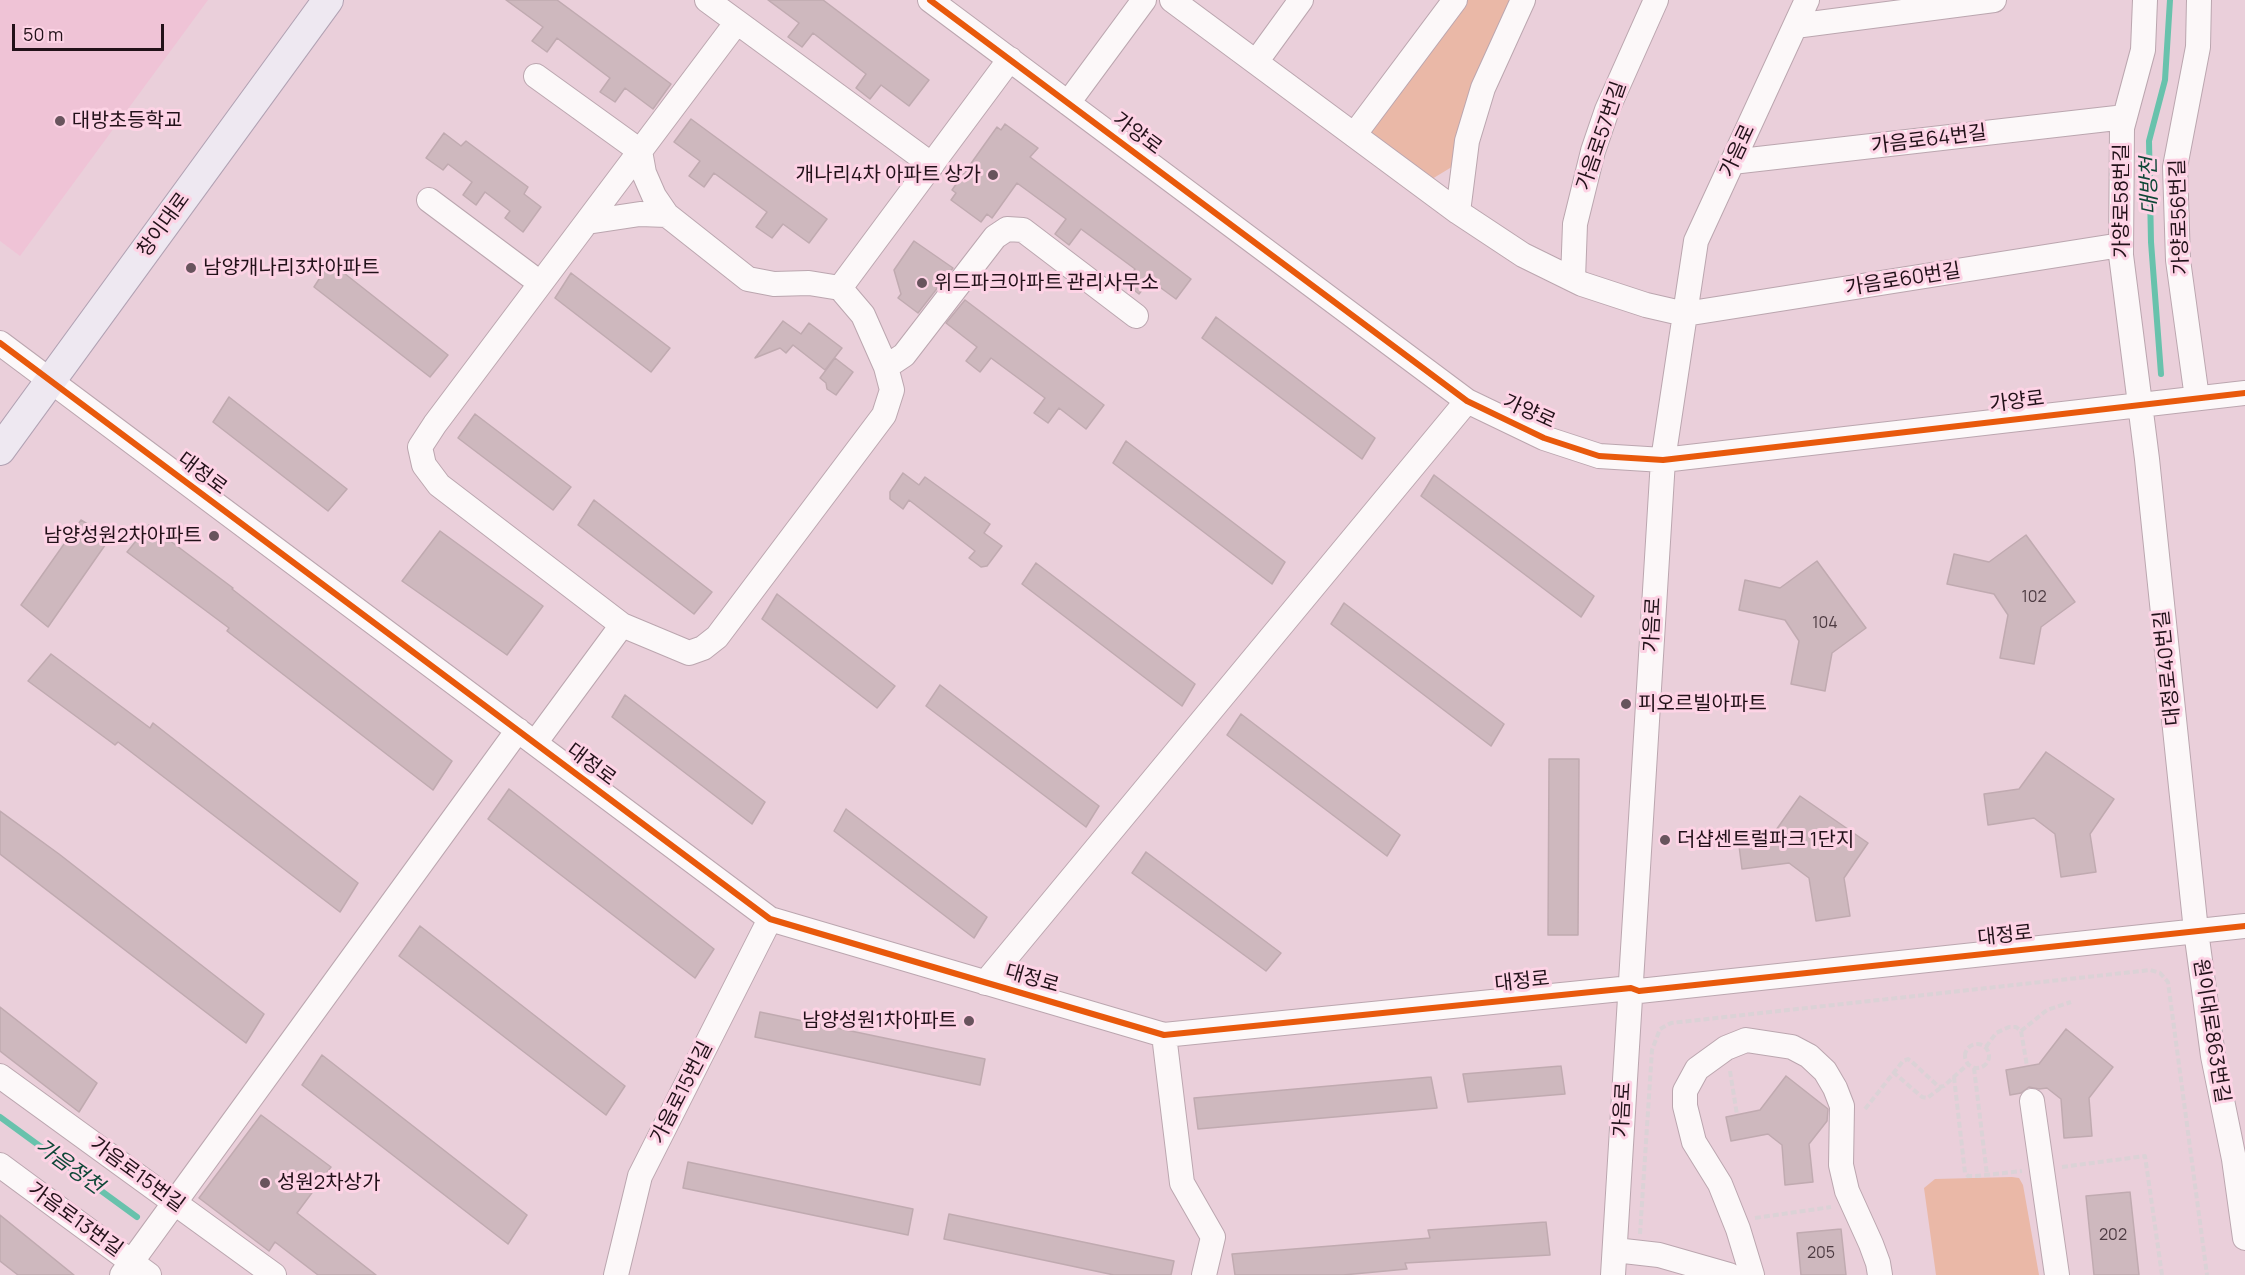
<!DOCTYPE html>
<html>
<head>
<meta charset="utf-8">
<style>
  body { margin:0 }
  #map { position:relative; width:2245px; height:1275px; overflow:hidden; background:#eacfda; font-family:Manrope,sans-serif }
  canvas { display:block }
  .scale { position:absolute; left:12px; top:24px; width:152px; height:27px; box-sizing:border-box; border:3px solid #221119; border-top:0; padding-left:8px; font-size:18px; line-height:21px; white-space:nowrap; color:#221119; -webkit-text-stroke:4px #fdd3e5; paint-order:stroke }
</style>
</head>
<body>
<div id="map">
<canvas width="2245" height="1275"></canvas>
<div class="scale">50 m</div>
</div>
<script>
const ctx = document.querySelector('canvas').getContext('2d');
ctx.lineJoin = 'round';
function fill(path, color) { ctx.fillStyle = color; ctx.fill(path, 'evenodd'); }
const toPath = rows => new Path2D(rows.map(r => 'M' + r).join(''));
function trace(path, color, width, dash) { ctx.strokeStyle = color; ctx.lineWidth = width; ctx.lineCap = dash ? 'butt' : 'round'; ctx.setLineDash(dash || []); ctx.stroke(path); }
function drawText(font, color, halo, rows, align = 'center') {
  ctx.font = font + ' Manrope,"Noto Sans KR",sans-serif'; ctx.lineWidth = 6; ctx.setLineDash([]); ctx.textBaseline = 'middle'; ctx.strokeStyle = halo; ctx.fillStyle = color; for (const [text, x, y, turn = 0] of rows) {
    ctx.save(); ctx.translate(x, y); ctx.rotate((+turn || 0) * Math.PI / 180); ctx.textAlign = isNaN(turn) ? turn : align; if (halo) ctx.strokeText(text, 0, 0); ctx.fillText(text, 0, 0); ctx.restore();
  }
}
fill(toPath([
  [0,0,208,0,20,256,0,241]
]), '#efc3d6');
fill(toPath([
  [1455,0,1523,0,1465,159,1422,185,1354,135],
  [2012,1177,2019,1178,2023,1185,2039,1275,1936,1275,1924,1188,1935,1179]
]), '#eab8a7');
trace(toPath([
  [2161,374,2151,242,2149,141,2165,80,2170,0],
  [0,1117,137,1217]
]), '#68c2ac', 6);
const building = toPath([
  [506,0,557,0,671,84,653,109,625,88,615,102,600,92,610,78,557,38,547,52,532,41,543,27,506,0],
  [768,0,823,0,929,80,909,106,881,85,870,99,856,88,866,74,813,33,802,47,788,37,799,23,768,0],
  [691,119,827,219,809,243,783,224,772,238,756,227,767,212,714,173,704,187,689,176,700,161,674,142,691,119],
  [1005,124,1038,148,1030,157,1034,160,1191,279,1176,299,1150,280,1139,294,1125,283,1135,269,1081,229,1069,245,1055,234,1066,219,1017,183,992,218,987,214,981,222,951,200,956,193,952,190,997,127,1001,130,1005,124],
  [444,133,461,146,466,141,528,187,524,194,541,207,523,232,505,218,510,211,485,192,476,205,463,195,472,182,448,164,443,170,426,158,444,133],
  [914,241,953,268,918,313,898,298,901,294,894,270,914,241],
  [330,262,448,355,430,377,314,287,330,262],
  [571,273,670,348,651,372,555,298,571,273],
  [965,300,1104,405,1086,429,1059,408,1048,423,1034,413,1045,398,991,358,980,372,966,361,977,347,946,323,965,300],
  [1216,317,1375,438,1362,459,1202,338,1216,317],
  [783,321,801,334,809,323,842,348,825,370,793,345,786,353,780,348,755,358,783,321],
  [835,358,853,372,836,395,827,389,826,383,820,378,835,358],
  [229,397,347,489,328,511,213,422,229,397],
  [475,414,571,487,553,510,458,438,475,414],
  [1126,441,1285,562,1272,584,1113,463,1126,441],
  [903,473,919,485,925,477,990,524,984,533,1002,546,987,566,981,567,969,558,975,551,909,500,903,509,890,499,890,492,903,473],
  [1434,475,1594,596,1581,617,1421,496,1434,475],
  [594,500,712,592,694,614,578,525,594,500],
  [81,520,110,538,48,627,21,605,81,520],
  [149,525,233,588,232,589,452,761,433,790,227,631,229,628,127,552,149,525],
  [440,531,543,606,507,655,402,581,440,531],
  [2026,535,2075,602,2041,627,2034,664,2000,658,2008,615,1994,594,1947,584,1954,554,1989,562,2026,535],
  [1817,561,1866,628,1832,653,1825,691,1791,684,1799,641,1785,620,1739,610,1745,580,1780,588,1817,561],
  [1036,563,1195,684,1182,706,1022,584,1036,563],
  [777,594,895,686,877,708,762,619,777,594],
  [1344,603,1504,724,1491,746,1331,624,1344,603],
  [51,654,150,728,153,723,358,883,340,912,118,742,115,745,28,681,51,654],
  [940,685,1099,806,1086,827,926,706,940,685],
  [625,695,765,802,752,824,612,717,625,695],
  [1241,714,1400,835,1387,856,1227,735,1241,714],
  [2046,752,2114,799,2090,834,2096,872,2061,877,2055,834,2034,818,1988,825,1984,794,2019,789,2046,752],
  [1549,759,1579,759,1578,935,1548,935,1549,759],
  [509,789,714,949,695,978,488,819,509,789],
  [1800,796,1868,843,1844,878,1850,916,1816,921,1809,878,1789,863,1742,869,1738,838,1774,833,1800,796],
  [846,809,987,917,974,938,834,831,846,809],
  [0,811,59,854,264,1014,246,1043,0,854,0,811],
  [1146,852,1281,953,1266,971,1132,873,1146,852],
  [420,926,625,1086,606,1115,399,956,420,926],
  [0,1007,97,1083,79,1112,0,1051,0,1007],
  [760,1012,985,1059,980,1085,755,1037,760,1012],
  [2066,1029,2113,1067,2089,1098,2092,1136,2064,1138,2061,1099,2047,1088,2039,1089,2029,1087,2021,1093,2010,1095,2006,1070,2039,1064,2066,1029],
  [322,1055,527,1215,508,1244,302,1085,322,1055],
  [1561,1066,1565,1094,1468,1102,1463,1074,1561,1066],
  [1786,1076,1828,1109,1827,1121,1809,1144,1813,1182,1785,1185,1782,1145,1768,1134,1731,1141,1726,1117,1760,1110,1786,1076],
  [1431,1077,1437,1108,1198,1129,1194,1098,1431,1077],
  [261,1115,331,1167,297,1213,376,1275,318,1275,275,1242,269,1251,199,1198,261,1115],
  [688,1162,913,1209,908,1235,683,1188,688,1162],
  [2130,1192,2139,1275,2094,1275,2086,1196,2130,1192],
  [949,1214,1174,1261,1171,1275,1114,1275,944,1239,949,1214],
  [0,1215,74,1275,18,1275,0,1261,0,1215],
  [1546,1222,1550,1255,1405,1263,1407,1269,1343,1275,1235,1275,1232,1254,1430,1238,1428,1230,1546,1222],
  [1841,1229,1846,1275,1801,1275,1797,1233,1841,1229]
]);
fill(building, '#ceb8be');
trace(building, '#c0aab0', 1.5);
const minor = toPath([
  [707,0,737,22],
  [930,0,1467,401,1544,438,1599,456,1663,460,2245,393],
  [1172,0,1458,212,1523,255,1582,284,1646,305,1685,314,2121,245],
  [2145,0,2143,50,2122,128,2121,255,2147,459,2196,931,2213,1056,2234,1159,2245,1238],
  [1795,26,1994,0],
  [1256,62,1301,0],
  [1068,103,1144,0],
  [1354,135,1455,0],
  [1732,162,2125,117],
  [429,200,540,283],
  [1458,212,1467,141,1483,88,1523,0],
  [587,222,640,214,667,215],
  [1573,279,1575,224,1593,151,1607,110,1656,0],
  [840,288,1010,59],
  [0,343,770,919,1164,1035,1631,988,1639,991,2245,926],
  [886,367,904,355,995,237,1007,229,1023,230,1136,316],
  [2197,398,2178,260,2175,167,2198,47,2199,0],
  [622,625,439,485,424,465,420,447,435,424,737,22,932,165],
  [535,743,622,625,689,653,703,648,717,637,884,415,892,390,886,367,863,315,840,288,809,283,774,284,748,279,667,215,654,196,644,173,640,151,536,76],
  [985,983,1467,401],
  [1164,1035,1182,1183,1213,1237,1204,1275],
  [0,1076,274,1275],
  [2032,1101,2057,1275],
  [0,1165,149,1275],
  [1615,1250,1659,1255,1729,1275],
  [122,1275,518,730],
  [616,1275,640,1176,770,919],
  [1613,1275,1663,460,1696,241,1807,0],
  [1752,1275,1738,1229,1720,1184,1694,1142,1685,1106,1685,1091,1697,1069,1726,1048,1746,1040,1792,1047,1809,1056,1825,1071,1835,1088,1842,1106,1841,1165,1847,1191,1871,1244,1878,1263,1880,1275]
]);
const major = toPath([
  [0,450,328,0]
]);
trace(minor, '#bba6af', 26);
trace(major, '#b1a2b3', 32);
trace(toPath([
  [2021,1031,2047,1010,2071,1002],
  '1965 1056a12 12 0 1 1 24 0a12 12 0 1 1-24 0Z',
  [1986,1047,1996,1033,2009,1027,2016,1027,2021,1031,2027,1066],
  [1974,1068,1987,1175],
  [1730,1071,1737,1115],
  [1893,1072,1922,1097,1927,1098,1942,1087],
  [1954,1077,1965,1173,1968,1176,1976,1176,2022,1171],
  [1865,1109,1903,1061,1908,1059,1911,1061,1939,1087,1944,1086,1968,1064],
  [2062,1167,2145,1156,2162,1275],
  [1755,1218,1831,1207],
  [1640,1234,1652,1050,1660,1029,1671,1023,2150,970,2160,973,2168,982,2207,1275]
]), '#dbd2d6', 4, [6, 3]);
trace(minor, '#fcf8f9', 24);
trace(major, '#eee8f1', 30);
trace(toPath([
  [930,0,1467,401,1544,438,1599,456,1663,460,2245,393],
  [0,343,770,919,1164,1035,1631,988,1639,991,2245,926]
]), '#e8590c', 6);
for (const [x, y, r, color] of [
  [60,121,6,"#68545d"],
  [993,175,6,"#68545d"],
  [191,268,6,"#68545d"],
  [922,283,6,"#68545d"],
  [214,536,6,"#68545d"],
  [1626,704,6,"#68545d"],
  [1665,840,6,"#68545d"],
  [969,1021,6,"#68545d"],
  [265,1183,6,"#68545d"]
]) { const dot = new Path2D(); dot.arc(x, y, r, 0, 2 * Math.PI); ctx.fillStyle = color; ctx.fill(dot); trace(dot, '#fdd3e5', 2); }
drawText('16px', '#4d3b42', null, [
  ["102",2034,598],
  ["104",1825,624],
  ["202",2113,1236],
  ["205",1821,1254]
]);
drawText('20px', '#221119', '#fdd3e5', [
  ["대방초등학교",72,121],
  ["개나리4차 아파트 상가",981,175,"right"],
  ["남양개나리3차아파트",203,268],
  ["위드파크아파트 관리사무소",934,283],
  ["남양성원2차아파트",202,536,"right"],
  ["피오르빌아파트",1638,704],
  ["더샵센트럴파크 1단지",1677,840],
  ["남양성원1차아파트",957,1021,"right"],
  ["성원2차상가",277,1183]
], 'left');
drawText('20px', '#221119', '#fdd3e5', [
  ["가양로",1137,134,37],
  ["가음로57번길",1602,136,-71],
  ["가음로64번길",1929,140,-7],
  ["가음로",1738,151,-65],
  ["가양로58번길",2122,201,-90],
  ["가양로56번길",2180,217,-92],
  ["창이대로",164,225,-54],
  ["가음로60번길",1903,280,-9],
  ["가양로",2017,402,-7],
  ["가양로",1529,412,24],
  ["대정로",202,474,37],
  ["가음로",1653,625,-87],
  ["대정로40번길",2168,668,-96],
  ["대정로",591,765,37],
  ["대정로",2005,936,-6],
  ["대정로",1032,979,16],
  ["대정로",1522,982,-6],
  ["원이대로863번길",2211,1031,81],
  ["가음로15번길",682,1093,-63],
  ["가음로",1623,1110,-87],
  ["가음로15번길",137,1175,36],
  ["가음로13번길",75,1220,36]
]);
drawText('italic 21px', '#0e4737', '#fdd3e5', [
  ["대방천",2150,186,-91],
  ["가음정천",69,1167,36]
]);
</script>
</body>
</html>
